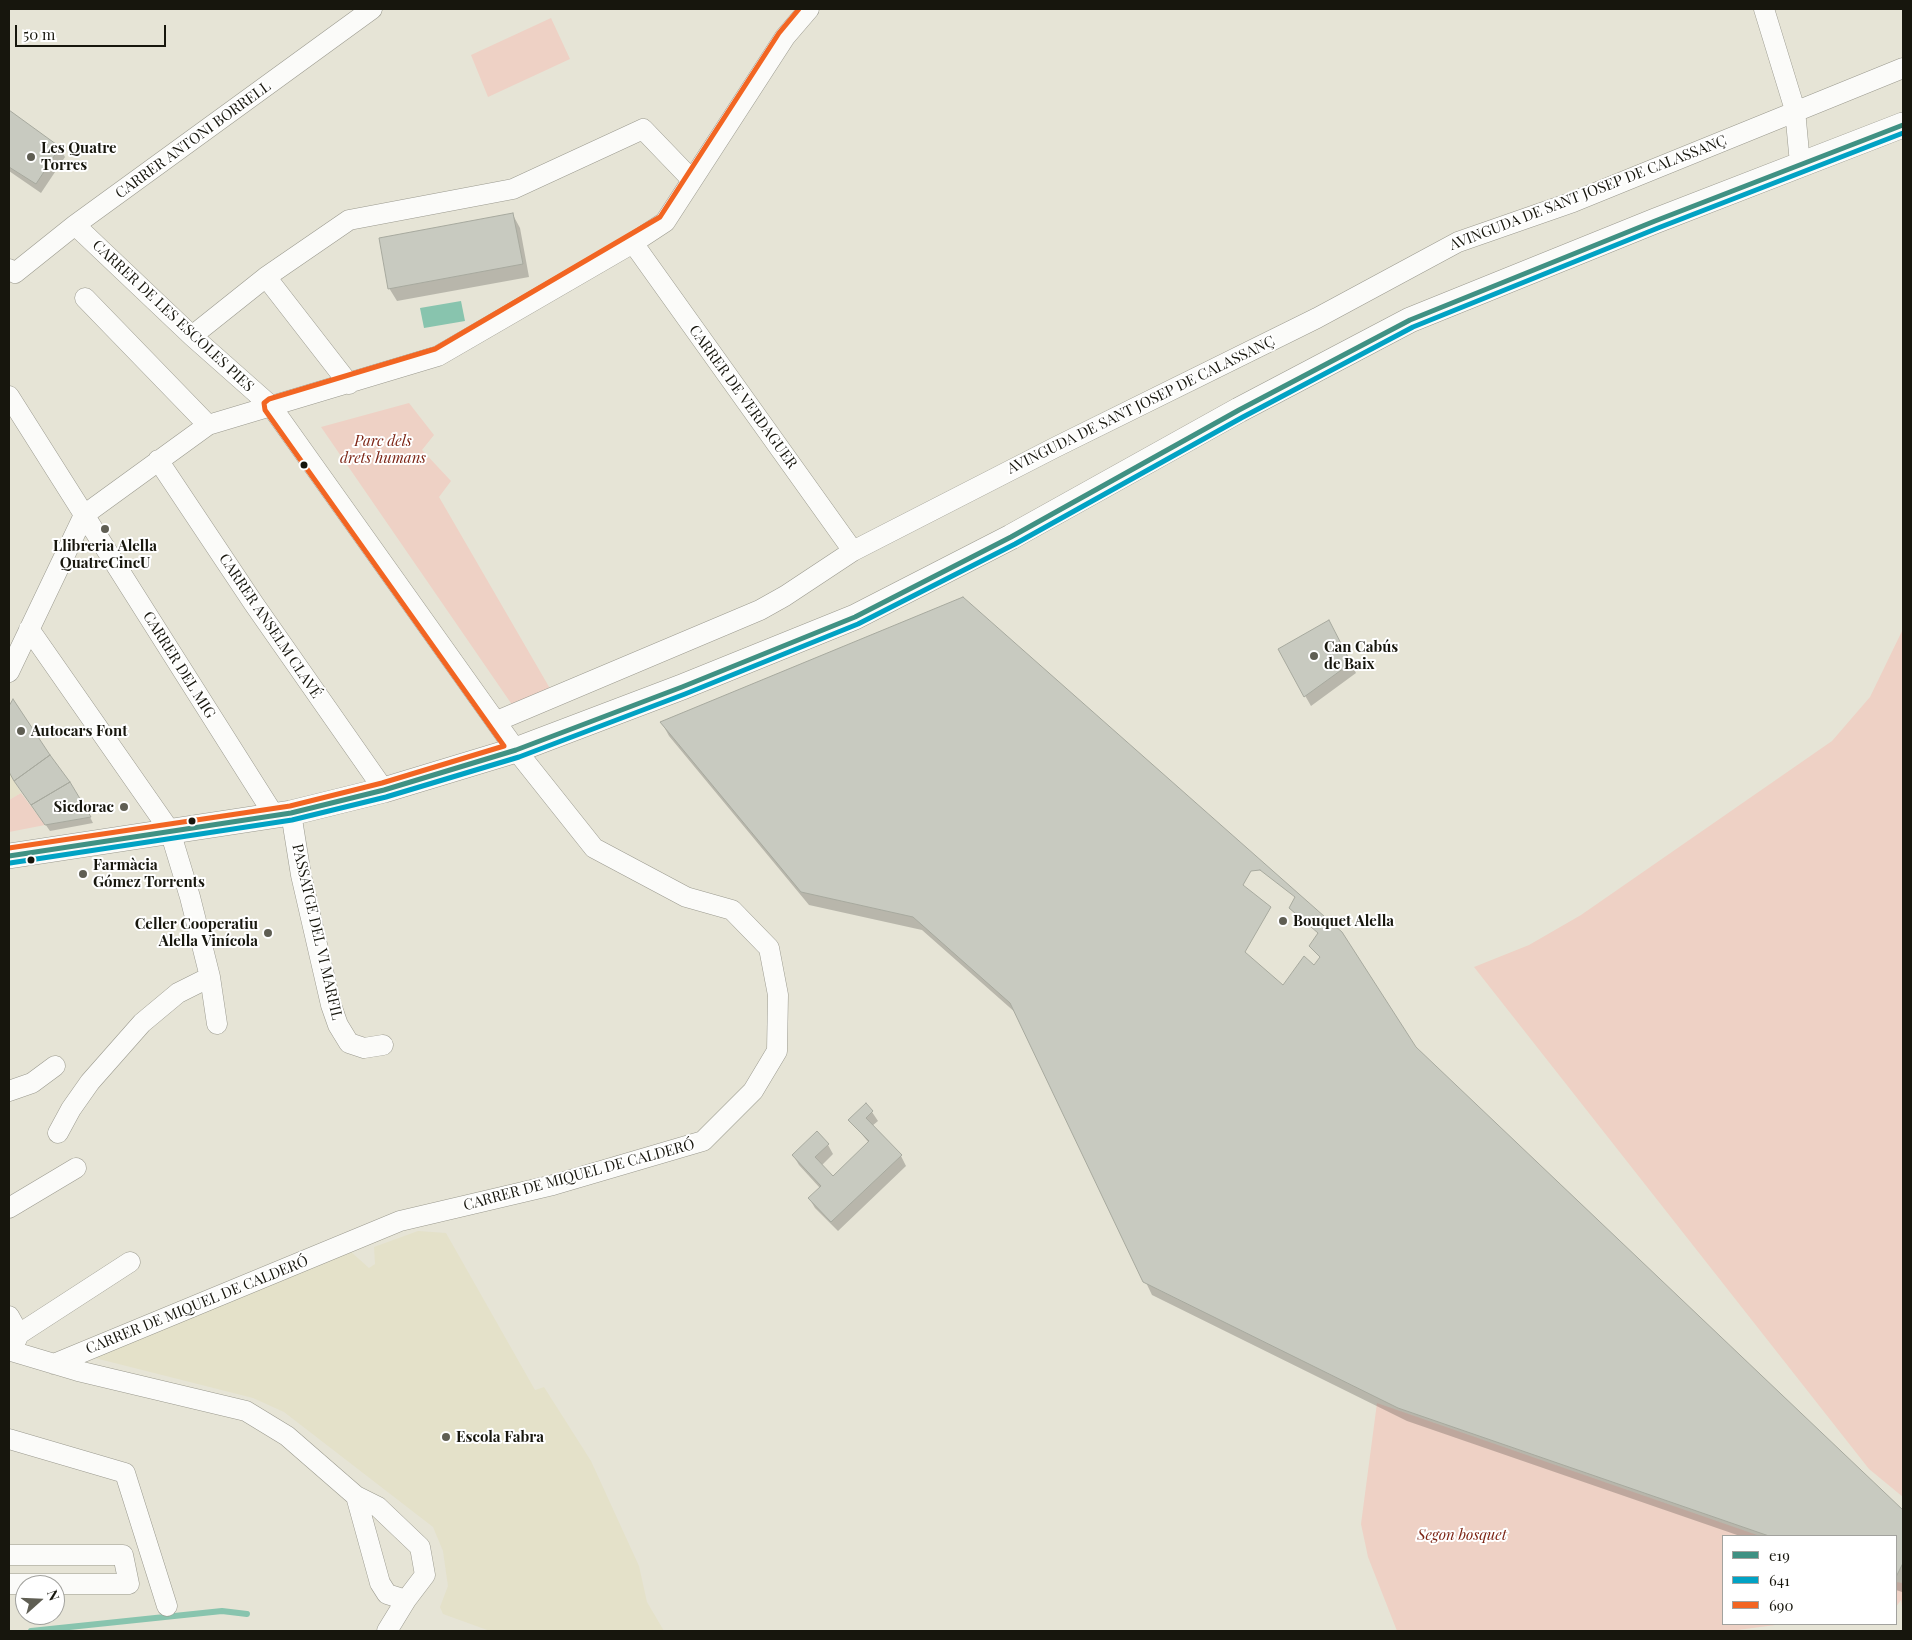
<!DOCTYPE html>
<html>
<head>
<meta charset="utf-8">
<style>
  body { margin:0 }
  #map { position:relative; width:1912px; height:1640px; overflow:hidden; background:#e6e4d6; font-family:"Playfair Display",serif }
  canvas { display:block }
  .frame { position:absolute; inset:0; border:10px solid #17160d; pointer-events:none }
  .legend { position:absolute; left:1722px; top:1535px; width:175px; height:90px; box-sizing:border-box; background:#fff; border:1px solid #a2a29e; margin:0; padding:6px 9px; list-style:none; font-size:15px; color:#17160d }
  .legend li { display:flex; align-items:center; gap:10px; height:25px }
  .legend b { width:25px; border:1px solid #a2a29e }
  .north { position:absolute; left:15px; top:1575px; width:50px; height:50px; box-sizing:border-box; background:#fff; border:1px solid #a2a29e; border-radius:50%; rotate:70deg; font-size:14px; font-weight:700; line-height:20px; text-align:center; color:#17160d }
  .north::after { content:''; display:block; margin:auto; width:18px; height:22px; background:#5f5e53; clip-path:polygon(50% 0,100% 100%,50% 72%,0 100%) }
  .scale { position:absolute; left:15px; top:25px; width:151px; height:22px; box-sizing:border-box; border:2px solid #17160d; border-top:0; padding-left:6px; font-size:15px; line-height:18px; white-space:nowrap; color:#17160d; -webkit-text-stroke:4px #fff; paint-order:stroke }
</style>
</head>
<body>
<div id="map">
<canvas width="1912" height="1640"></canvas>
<div class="frame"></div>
<ul class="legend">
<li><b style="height:6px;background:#409183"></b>e19</li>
<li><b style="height:6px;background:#01a2c4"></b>641</li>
<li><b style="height:6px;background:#f26522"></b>690</li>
</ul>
<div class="north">N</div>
<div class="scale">50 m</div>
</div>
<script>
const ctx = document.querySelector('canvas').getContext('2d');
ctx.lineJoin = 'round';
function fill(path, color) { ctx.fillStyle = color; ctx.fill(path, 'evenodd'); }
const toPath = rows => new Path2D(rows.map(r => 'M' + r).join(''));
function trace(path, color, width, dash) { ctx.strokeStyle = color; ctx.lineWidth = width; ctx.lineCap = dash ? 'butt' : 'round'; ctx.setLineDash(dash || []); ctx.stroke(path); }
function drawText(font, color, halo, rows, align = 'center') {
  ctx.font = font + ' "Playfair Display",serif'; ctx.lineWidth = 4; ctx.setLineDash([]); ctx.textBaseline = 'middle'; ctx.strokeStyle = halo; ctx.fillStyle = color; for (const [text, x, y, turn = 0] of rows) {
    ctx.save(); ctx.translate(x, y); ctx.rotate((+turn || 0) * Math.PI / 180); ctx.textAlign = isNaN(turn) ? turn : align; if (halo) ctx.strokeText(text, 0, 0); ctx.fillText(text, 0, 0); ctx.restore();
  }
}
fill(toPath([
  [9,772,21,793,9,800],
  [418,1231,446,1233,535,1390,544,1387,591,1461,639,1566,647,1602,664,1631,490,1631,443,1614,440,1607,448,1586,443,1551,433,1527,284,1412,253,1398,83,1355,350,1251,369,1268,375,1264,374,1247]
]), '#e4e1c9');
fill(toPath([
  [551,18,570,59,488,97,471,55],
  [409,403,434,435,422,450,451,481,439,497,552,692,515,709,321,427],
  [1903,629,1903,1497,1869,1469,1474,967,1529,945,1581,915,1832,741,1870,697],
  [21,793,45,825,9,832,9,800],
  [1377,1403,1760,1536,1723,1536,1723,1624,1783,1624,1730,1631,1397,1631,1368,1557,1361,1524],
  [1896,1582,1903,1583,1903,1614,1901,1600,1896,1607]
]), '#eed1c5');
fill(toPath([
  [461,301,465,321,424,328,420,308]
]), '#88c4ae');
fill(toPath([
  [9,111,60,148,65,157,41,193,9,171],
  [513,215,520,228,529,277,397,301,389,288],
  [1334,632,1356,673,1311,706,1279,650],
  [13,701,90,817,93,823,50,831,20,788,9,770,9,709],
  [662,723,1415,1048,1903,1512,1902,1592,1896,1590,1896,1536,1740,1536,1407,1421,1152,1295,1017,1014,922,930,809,905,669,736],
  [872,1112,878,1121,872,1126,901,1156,906,1166,838,1231,815,1208,809,1198,820,1188,799,1165,793,1155,828,1145,833,1154,821,1166,833,1178,869,1143,850,1120]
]), '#0003');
trace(toPath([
  [31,1631,222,1611,247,1614]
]), '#88c4ae', 6);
const building = toPath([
  [9,110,60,147,36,184,9,167,9,110],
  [513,213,523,264,388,289,379,238,513,213],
  [963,597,1342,932,1416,1047,1903,1510,1903,1563,1896,1577,1896,1536,1769,1536,1398,1408,1143,1282,1010,1003,913,917,801,892,660,722,963,597],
  [1329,620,1351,663,1304,697,1278,649,1329,620],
  [13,699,50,755,14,781,9,772,9,706,13,699],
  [50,755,70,782,31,805,14,781,50,755],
  [70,782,91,817,45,825,31,805,70,782],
  [1260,870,1295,897,1289,908,1318,933,1309,946,1320,957,1314,965,1304,956,1283,985,1245,952,1271,907,1243,885,1251,871,1260,870],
  [866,1103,873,1111,866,1118,902,1155,831,1222,808,1198,821,1186,792,1155,817,1131,829,1144,815,1157,833,1176,869,1141,848,1120,866,1103]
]);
fill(building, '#c8cac0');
trace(building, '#a7a99e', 1);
const minor = toPath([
  [1764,9,1795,110,1799,153,1802,163],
  [633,243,853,551],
  [9,269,15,273,75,225,372,9],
  [266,277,349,384],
  [85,298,208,425],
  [192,336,266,277,349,220,513,189,643,129,692,180],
  [9,396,274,815],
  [158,460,254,604,384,790],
  [29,629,170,831,190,897,210,977,178,993,142,1023,90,1082,71,1109,58,1133],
  [9,672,84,515,208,425,438,356,633,243,665,222,785,37,809,9],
  [497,721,760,610,785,596,853,551,1056,447,1317,318,1458,242,1573,202,1903,68],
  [291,813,301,875,331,1005,338,1025,349,1043,364,1048,383,1045],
  [210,977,217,1024],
  [9,1091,32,1083,55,1066],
  [9,1208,76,1168],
  [9,1316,19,1334,14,1345],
  [19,1334,130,1262],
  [11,1351,78,1371,246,1411,287,1436,356,1496,378,1507,420,1547,425,1575,406,1600,387,1594,380,1583,356,1496],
  [54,1364,400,1221,553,1185,703,1141,753,1091,777,1051,778,995,769,948,732,910,686,897,594,848,516,750,271,406,192,336,75,225],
  [9,1439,125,1473,167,1606],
  [9,1555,123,1555,129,1584,9,1584],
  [387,1631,406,1600]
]);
const major = toPath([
  [9,856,291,813,384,790,516,750,682,687,855,617,1011,537,1239,410,1410,320,1655,221,1903,125]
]);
trace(minor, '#9a998e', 21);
trace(major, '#9a998e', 26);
trace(minor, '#fbfbf9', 20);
trace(major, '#fbfbf9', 25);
trace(toPath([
  [9,856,291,813,384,790,516,750,682,687,855,617,1011,537,1239,410,1410,320,1655,221,1903,125]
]), '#409183', 5);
trace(toPath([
  [10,863,292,820,386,797,519,757,685,694,858,624,1015,544,1243,417,1413,327,1658,228,1903,133]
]), '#01a2c4', 5);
trace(toPath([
  [9,848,290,806,382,783,504,746,265,410,264,403,269,399,435,349,660,217,779,33,799,9]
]), '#f26522', 5);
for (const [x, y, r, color] of [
  [31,157,5,"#5f5e53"],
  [304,465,4.5,"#17160d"],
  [105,529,5,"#5f5e53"],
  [1314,656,5,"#5f5e53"],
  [21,731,5,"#5f5e53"],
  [124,807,5,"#5f5e53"],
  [192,821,4.5,"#17160d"],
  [31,860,4.5,"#17160d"],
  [83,874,5,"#5f5e53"],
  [1283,921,5,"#5f5e53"],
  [268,933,5,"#5f5e53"],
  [446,1437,5,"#5f5e53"]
]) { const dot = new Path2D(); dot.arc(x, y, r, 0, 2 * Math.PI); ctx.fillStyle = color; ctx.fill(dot); trace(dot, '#fff', 2); }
drawText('15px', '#17160d', '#fff', [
  ["CARRER ANTONI BORRELL",193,140,-36],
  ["AVINGUDA DE SANT JOSEP DE CALASSANÇ",1588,193,-21],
  ["CARRER DE LES ESCOLES PIES",173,316,43],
  ["CARRER DE VERDAGUER",743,397,54],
  ["AVINGUDA DE SANT JOSEP DE CALASSANÇ",1141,405,-26],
  ["CARRER ANSELM CLAVÉ",270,626,56],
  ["CARRER DEL MIG",179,665,58],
  ["PASSATGE DEL VI MARFIL",317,932,77],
  ["CARRER DE MIQUEL DE CALDERÓ",579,1175,-15],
  ["CARRER DE MIQUEL DE CALDERÓ",197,1305,-22]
]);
drawText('bold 15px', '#17160d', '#fff', [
  ["Les Quatre",41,148],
  ["Torres",41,165],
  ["Llibreria Alella",105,546,"center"],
  ["QuatreCincU",105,563,"center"],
  ["Can Cabús",1324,647],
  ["de Baix",1324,664],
  ["Autocars Font",31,731],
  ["Sicdorac",114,807,"right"],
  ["Farmàcia",93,865],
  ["Gómez Torrents",93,882],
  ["Bouquet Alella",1293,921],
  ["Celler Cooperatiu",258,924,"right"],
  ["Alella Vinícola",258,941,"right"],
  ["Escola Fabra",456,1437]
], 'left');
drawText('italic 15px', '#7c2414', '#fff', [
  ["Parc dels",383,441],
  ["drets humans",383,458],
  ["Segon bosquet",1462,1535]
]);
</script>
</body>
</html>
